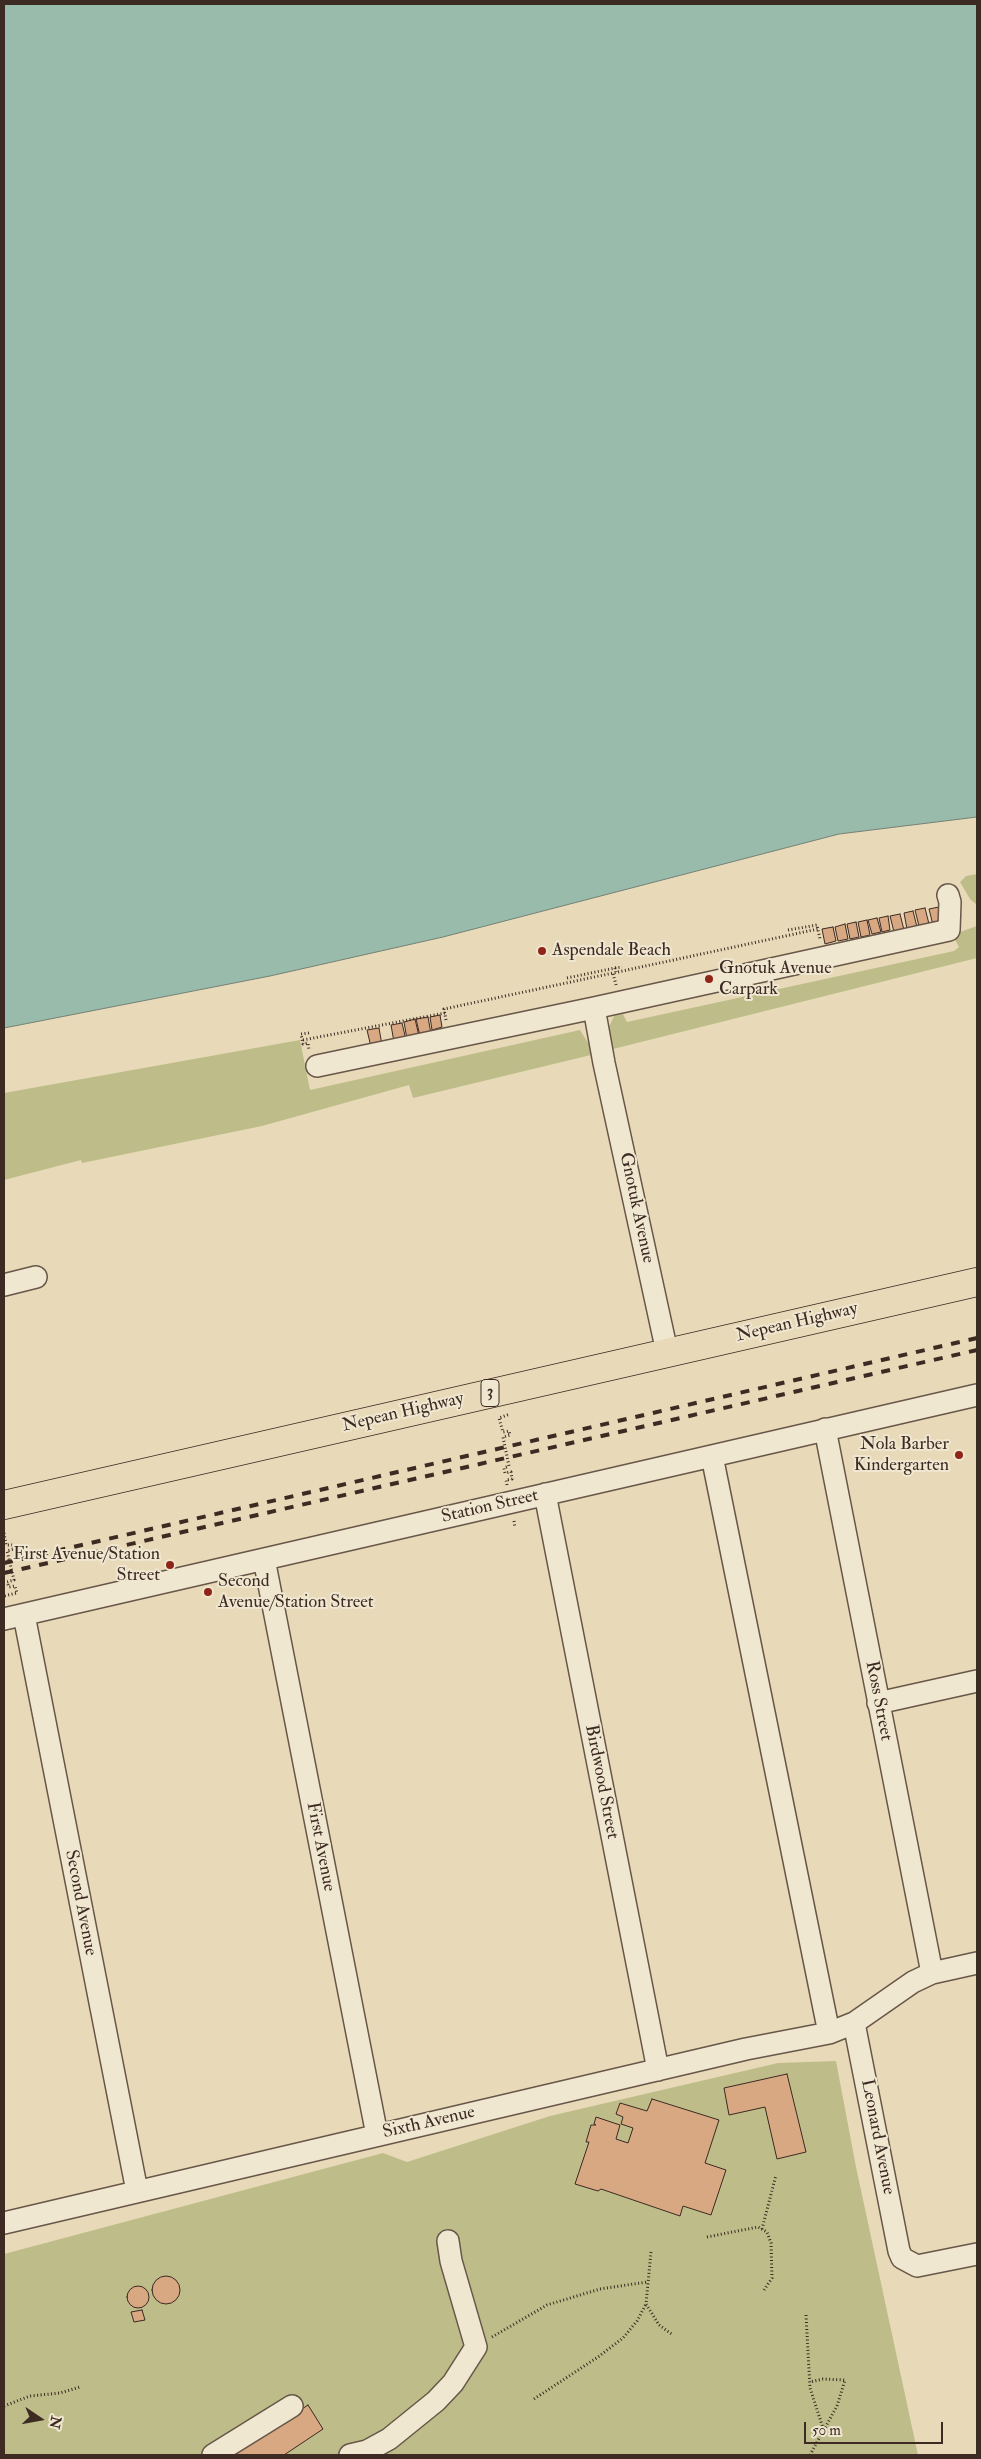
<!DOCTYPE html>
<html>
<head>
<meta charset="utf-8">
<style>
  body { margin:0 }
  #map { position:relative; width:981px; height:2459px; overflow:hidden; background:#e8dab8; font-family:"IM FELL Double Pica",serif }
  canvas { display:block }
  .frame { position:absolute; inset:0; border:5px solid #3d2a23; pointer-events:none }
  .north { position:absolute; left:15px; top:2394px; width:50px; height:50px; -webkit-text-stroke:4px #f0e7d1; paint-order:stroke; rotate:102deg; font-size:14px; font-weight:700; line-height:20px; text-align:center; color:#3d2a23 }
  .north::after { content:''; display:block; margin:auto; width:18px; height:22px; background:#3d2a23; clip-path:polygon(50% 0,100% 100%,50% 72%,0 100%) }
  .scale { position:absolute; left:804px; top:2422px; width:139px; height:22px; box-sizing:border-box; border:2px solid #3d2a23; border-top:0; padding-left:6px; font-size:15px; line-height:18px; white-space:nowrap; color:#3d2a23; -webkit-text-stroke:4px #f0e7d1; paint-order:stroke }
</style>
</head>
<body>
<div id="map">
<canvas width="981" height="2459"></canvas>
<div class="frame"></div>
<div class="north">N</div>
<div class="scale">50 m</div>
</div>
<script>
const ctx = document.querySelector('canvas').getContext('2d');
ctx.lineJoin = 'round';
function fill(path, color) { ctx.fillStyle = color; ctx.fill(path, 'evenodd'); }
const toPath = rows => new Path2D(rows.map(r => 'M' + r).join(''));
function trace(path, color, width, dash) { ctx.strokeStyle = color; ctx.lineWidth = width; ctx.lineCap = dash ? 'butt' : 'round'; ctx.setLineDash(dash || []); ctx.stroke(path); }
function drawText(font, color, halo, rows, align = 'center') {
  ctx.font = font + ' "IM FELL Double Pica",serif'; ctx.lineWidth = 4; ctx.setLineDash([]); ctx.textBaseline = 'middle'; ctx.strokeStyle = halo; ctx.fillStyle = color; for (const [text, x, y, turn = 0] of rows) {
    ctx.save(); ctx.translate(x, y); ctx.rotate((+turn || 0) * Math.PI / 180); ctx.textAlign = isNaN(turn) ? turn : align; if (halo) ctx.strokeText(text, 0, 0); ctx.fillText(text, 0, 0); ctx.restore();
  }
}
fill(toPath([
  [977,874,977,905,970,899,960,882,966,876],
  [977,926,977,958,613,1049,609,1027,614,1016,623,1014,627,1022,954,951,959,947,954,938,957,933],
  [580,1030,595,1054,413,1098,409,1085,262,1126,82,1163,81,1160,4,1180,4,1093,300,1040,310,1090],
  [836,2061,856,2167,918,2455,4,2455,4,2254,383,2153,407,2162,550,2116,778,2063]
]), '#bebd89');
const water = toPath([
  [4,4,977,4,977,817,839,834,443,937,270,976,4,1028,4,4]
]);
fill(water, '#98bbab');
trace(water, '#748175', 1);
const building = toPath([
  [939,907,943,923,933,925,929,909,939,907],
  [925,908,929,924,919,926,915,910,925,908],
  [913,911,917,927,907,929,904,913,913,911],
  [900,914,904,930,894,932,890,916,900,914],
  [888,916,890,930,882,932,879,918,888,916],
  [877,918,881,932,872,934,868,920,877,918],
  [867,920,870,935,861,937,858,922,867,920],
  [856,922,859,937,850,939,847,924,856,922],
  [845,924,848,939,838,941,835,927,845,924],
  [833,927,836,941,825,944,822,929,833,927],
  [440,1015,442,1027,432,1030,430,1017,440,1015],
  [428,1017,431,1034,420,1036,416,1019,428,1017],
  [415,1019,419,1036,407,1039,404,1022,415,1019],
  [402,1023,406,1040,394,1042,391,1025,402,1023],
  [379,1028,382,1045,371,1047,367,1030,379,1028],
  [787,2074,806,2152,777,2159,765,2107,729,2115,724,2088,787,2074],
  [652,2099,719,2120,705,2163,726,2170,711,2215,683,2206,680,2216,601,2189,598,2191,575,2184,589,2142,586,2142,591,2125,596,2125,594,2124,596,2117,620,2125,616,2139,628,2143,633,2128,621,2124,623,2117,616,2114,620,2103,647,2111,652,2099],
  '152 2290a14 14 0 1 1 28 0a14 14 0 1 1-28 0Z',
  '127 2297a11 11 0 1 1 22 0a11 11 0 1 1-22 0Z',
  [142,2310,145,2320,134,2322,131,2312,142,2310],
  [308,2405,323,2429,284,2455,233,2455,308,2405]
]);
fill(building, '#d7a882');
trace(building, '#3d2a23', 1);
const minor = toPath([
  [594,1008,604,1063,667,1352],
  [317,1066,594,1008,949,930,950,902,948,895],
  [4,1285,36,1277],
  [825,1429,932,1973],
  [712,1456,829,2033],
  [545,1494,658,2070],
  [264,1559,377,2135],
  [24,1615,137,2191],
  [4,1619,977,1395],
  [878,1703,977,1681],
  [854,2023,899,2251,902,2258,917,2266,977,2254],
  [4,2223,746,2049,829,2033,854,2023,913,1982,932,1973,977,1963],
  [213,2455,292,2406],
  [350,2455,367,2451,389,2439,436,2401,453,2383,476,2347,451,2261,448,2241]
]);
const highway = toPath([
  [4,1505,977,1282]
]);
trace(minor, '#685648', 24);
trace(highway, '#3d2a23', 30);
trace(toPath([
  [788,930,817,925,820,939],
  [615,968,622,967],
  [567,978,615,968,616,972],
  [616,985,613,973,818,929],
  [446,1020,444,1009,613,973],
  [309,1033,301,1034,303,1044,308,1043,309,1050],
  [303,1040,445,1013],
  [507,1485,506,1480,512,1479,511,1472,505,1473,504,1468,509,1466,503,1437,510,1435,509,1431,503,1432,499,1418,510,1414],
  [514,1521,515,1528],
  [4,1533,6,1545,13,1545,14,1549,7,1551,14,1580,7,1582,9,1587,15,1586,17,1593,4,1596],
  [762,2229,776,2175],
  [707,2237,758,2227,767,2232,771,2243,772,2278,764,2290],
  [651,2252,646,2304,659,2325,673,2335],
  [806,2315,810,2388,823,2428],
  [492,2337,547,2305,600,2289,647,2282],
  [534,2399,598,2357,623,2338,637,2321,646,2304],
  [4,2406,30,2396,60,2393,80,2387],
  [810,2455,837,2406,845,2380,823,2379,810,2382]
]), '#3d2a23', 3, [1, 2.5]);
trace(minor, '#f0e7d1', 21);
trace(highway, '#e8dab8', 28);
trace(toPath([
  [4,1563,977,1338],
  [4,1573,977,1350]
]), '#3d2a23', 4, [9, 9]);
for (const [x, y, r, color] of [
  [542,951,5,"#8f2418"],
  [709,979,5,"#8f2418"],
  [959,1455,5,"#8f2418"],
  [170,1565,5,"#8f2418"],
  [208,1592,5,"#8f2418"]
]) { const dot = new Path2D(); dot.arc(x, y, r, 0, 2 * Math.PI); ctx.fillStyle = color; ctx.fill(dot); trace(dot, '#f0e7d1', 2); }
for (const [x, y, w] of [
  [490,1393,18]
]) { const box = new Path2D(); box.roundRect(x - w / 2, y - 13.5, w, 27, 4); ctx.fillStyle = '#f0e7d1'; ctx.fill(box); trace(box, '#3d2a23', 1); }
drawText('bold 16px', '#3d2a23', null, [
  ["3",490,1393]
]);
drawText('18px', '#3d2a23', '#f0e7d1', [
  ["Aspendale Beach",552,951],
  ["Gnotuk Avenue",719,969],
  ["Carpark",719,990],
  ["Nola Barber",949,1445,"right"],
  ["Kindergarten",949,1466,"right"],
  ["First Avenue/Station",160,1555,"right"],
  ["Street",160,1576,"right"],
  ["Second",218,1582],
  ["Avenue/Station Street",218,1603]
], 'left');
drawText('18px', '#3d2a23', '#f0e7d1', [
  ["Gnotuk Avenue",636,1208,78],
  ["Nepean Highway",797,1323,-13],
  ["Nepean Highway",403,1413,-13],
  ["Station Street",490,1507,-13],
  ["Ross Street",878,1701,79],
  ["Birdwood Street",601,1782,79],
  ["First Avenue",320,1847,79],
  ["Second Avenue",80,1903,79],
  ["Sixth Avenue",429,2123,-13],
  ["Leonard Avenue",877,2137,79]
]);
</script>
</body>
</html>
